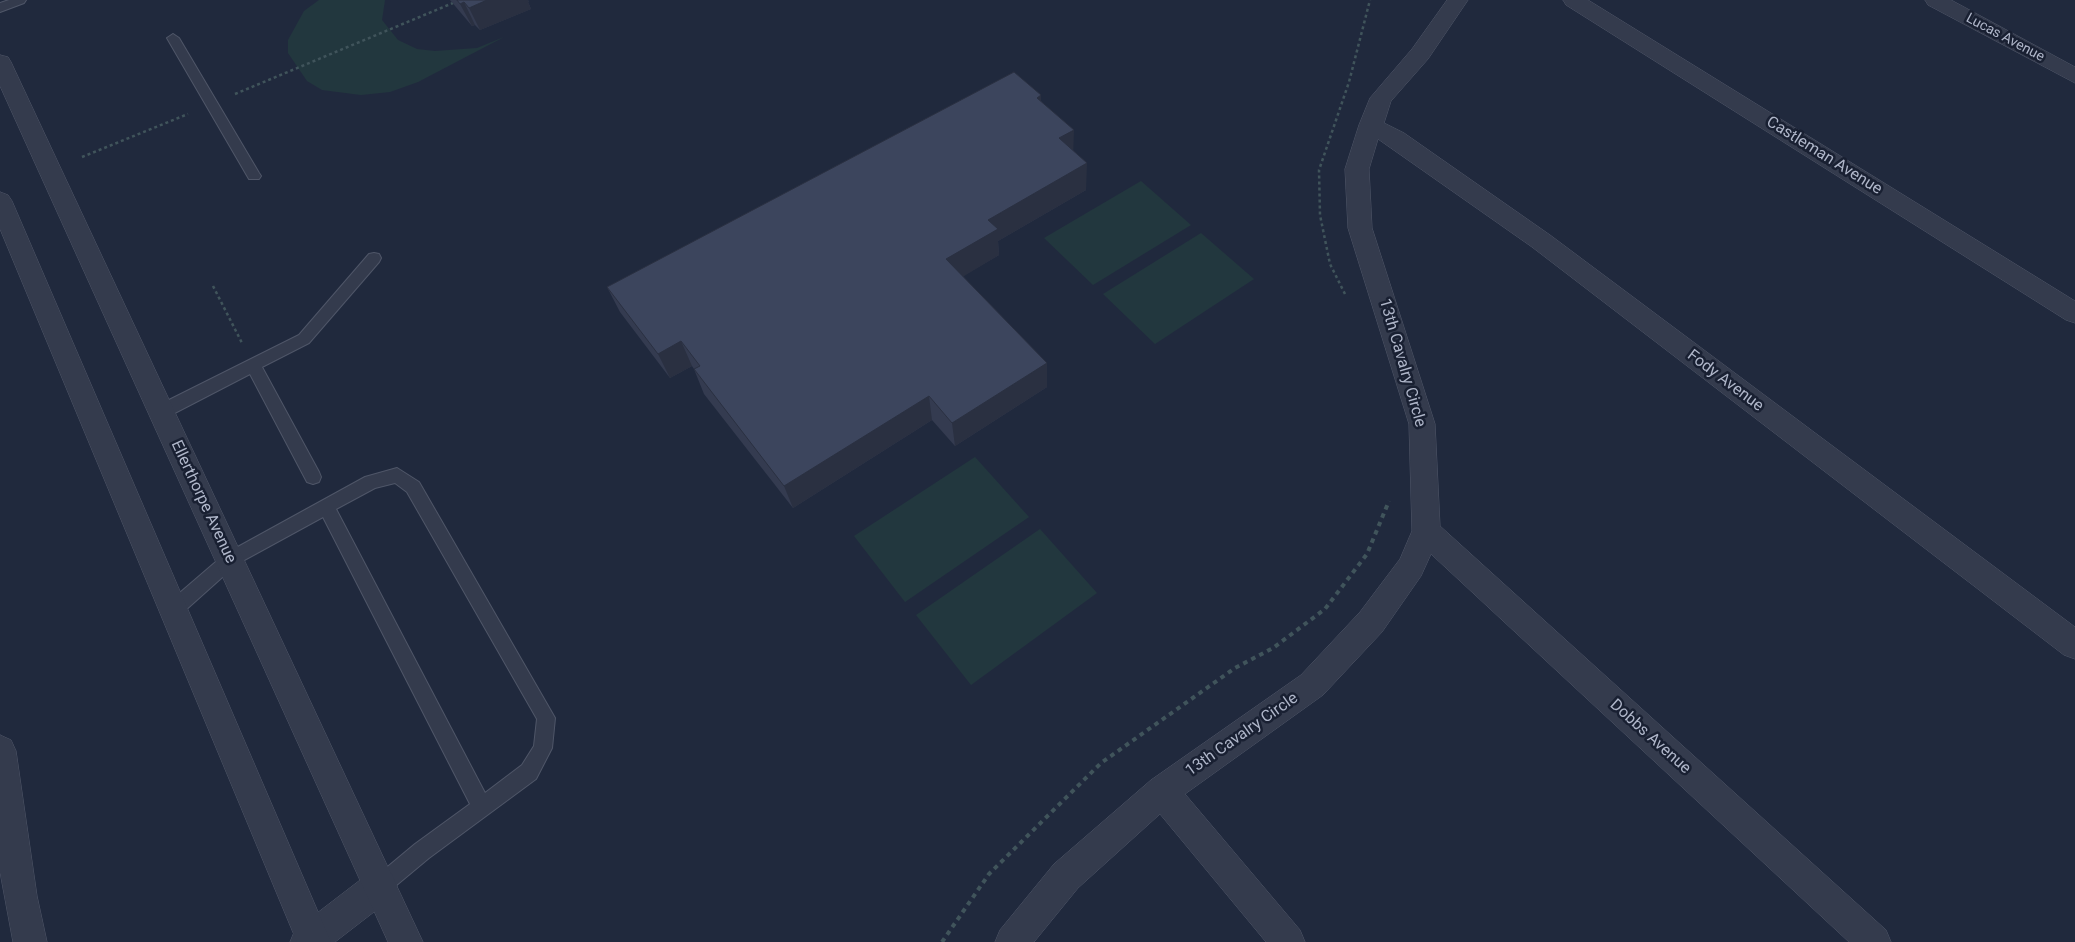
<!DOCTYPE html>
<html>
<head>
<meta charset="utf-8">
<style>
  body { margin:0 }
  canvas { display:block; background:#20293d }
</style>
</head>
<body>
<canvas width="2075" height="942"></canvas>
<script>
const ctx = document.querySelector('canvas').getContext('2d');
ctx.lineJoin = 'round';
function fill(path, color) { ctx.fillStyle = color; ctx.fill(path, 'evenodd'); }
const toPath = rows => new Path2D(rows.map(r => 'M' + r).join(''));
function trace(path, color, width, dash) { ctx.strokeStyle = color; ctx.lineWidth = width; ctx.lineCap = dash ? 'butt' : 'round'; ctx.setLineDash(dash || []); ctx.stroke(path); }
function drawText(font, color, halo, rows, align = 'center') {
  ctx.font = font + ' Roboto,sans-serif'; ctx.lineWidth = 5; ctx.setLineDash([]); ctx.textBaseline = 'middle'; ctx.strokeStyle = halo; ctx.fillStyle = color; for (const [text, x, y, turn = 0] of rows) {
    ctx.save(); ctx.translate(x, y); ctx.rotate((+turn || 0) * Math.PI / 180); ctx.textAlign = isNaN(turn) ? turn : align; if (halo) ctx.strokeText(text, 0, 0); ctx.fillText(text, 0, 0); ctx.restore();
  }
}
fill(toPath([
  [319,0,385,0,382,20,398,40,417,49,435,51,477,48,504,37,418,82,390,92,361,95,322,90,307,81,288,53,288,40,304,11],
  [1141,181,1191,225,1093,285,1044,238],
  [1201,233,1254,279,1155,344,1103,294],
  [975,457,1029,517,905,602,854,536],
  [1040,529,1097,593,971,685,916,615]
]), '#22373e');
const service = toPath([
  [9,0,26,0,24,3,0,12,0,3,9,0],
  [173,34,179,38,259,173,261,176,259,179,249,179,167,38,173,34],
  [374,253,379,254,381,258,379,262,309,343,262,367,319,472,321,477,319,482,313,484,307,482,250,374,167,417,161,419,155,417,153,412,155,407,299,335,369,254,374,253],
  [397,468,419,482,555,718,552,748,536,779,429,858,387,893,380,896,373,893,370,886,373,879,415,844,470,804,323,517,237,564,180,615,174,617,168,615,165,609,168,603,225,554,365,477,397,468],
  [395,483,407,492,537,719,534,746,522,765,485,793,336,509,375,488,395,483]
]);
const minor = toPath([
  [1447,0,1468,0,1428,59,1391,101,1384,123,1404,133,1550,235,2075,627,2075,659,2064,655,1532,247,1378,139,1369,169,1372,228,1435,424,1440,526,1886,930,1891,942,1849,942,1431,554,1421,576,1382,632,1323,695,1185,794,1300,930,1305,942,1266,942,1160,814,1078,888,1034,942,995,942,1000,930,1054,864,1151,780,1301,675,1360,612,1400,559,1412,531,1409,424,1348,228,1345,169,1359,125,1370,98,1412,49,1447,0],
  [1563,0,1588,0,2075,301,2075,323,2066,320,1566,5,1563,0],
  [1925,0,1951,0,2075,67,2075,83,1928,5,1925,0],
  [0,735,11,740,16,751,37,896,47,942,13,942,0,872,0,735],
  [380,869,392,874,397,886,392,898,335,942,290,942,295,930,368,874,380,869]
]);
const tertiary = toPath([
  [0,55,8,57,11,62,423,942,388,942,0,86,0,55],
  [0,192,8,195,12,201,331,942,297,942,0,229,0,192]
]);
trace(service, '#4f5668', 2);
trace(minor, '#4f5668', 1);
trace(tertiary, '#4f5668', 1);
trace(toPath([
  [235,94,453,3],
  [82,157,188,114],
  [213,286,242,343],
  [1345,294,1330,264,1320,215,1319,170,1349,82,1370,0]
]), '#40545b', 2.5, [3, 3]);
trace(toPath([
  [942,942,989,874,1101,763,1235,668,1273,648,1325,609,1367,554,1389,501]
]), '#40545b', 4, [4.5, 4.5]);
fill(service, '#343b4d');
fill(minor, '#343b4d');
fill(tertiary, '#343b4d');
fill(toPath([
  [450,0,528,0,529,2,528,2,531,9,480,30,475,25,472,26],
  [1041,95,1041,101,1073,150,1086,190,998,241,999,255,963,276,1047,387,955,446,932,420,793,508,704,394,694,369,692,366,670,378,620,312,607,287]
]), '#343b50');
fill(toPath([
  [487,0,528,0,529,2,528,2,531,9,480,30,469,8],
  [464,2,475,25,472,26,460,4],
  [1041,95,1041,123,1037,98],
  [1074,130,1073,157,1059,138],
  [1087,163,1086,190,998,241,999,255,949,285,946,259,988,220],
  [681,341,692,366,670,378,658,354],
  [1047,363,1047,387,955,446,952,423],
  [929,396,932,420,793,508,784,486]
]), '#2a3041');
const building = toPath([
  [457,0,487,0,469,8,464,2,460,4,457,0],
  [1014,72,1041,95,1037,98,1074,130,1059,138,1087,163,988,220,998,229,946,259,1047,363,952,423,929,396,784,486,694,369,700,366,681,341,658,354,607,287,1014,72]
]);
fill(building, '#3c455d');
trace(building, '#2a3041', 1);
drawText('14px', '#afb6c9', '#192032', [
  ["Lucas Avenue",2005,38,28]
]);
drawText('16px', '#afb6c9', '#192032', [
  ["Castleman Avenue",1824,156,32],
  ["13th Cavalry Circle",1402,363,74],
  ["Fody Avenue",1725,381,37],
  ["Ellerthorpe Avenue",203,502,65],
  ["13th Cavalry Circle",1242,735,-35],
  ["Dobbs Avenue",1650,737,42]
]);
</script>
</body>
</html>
